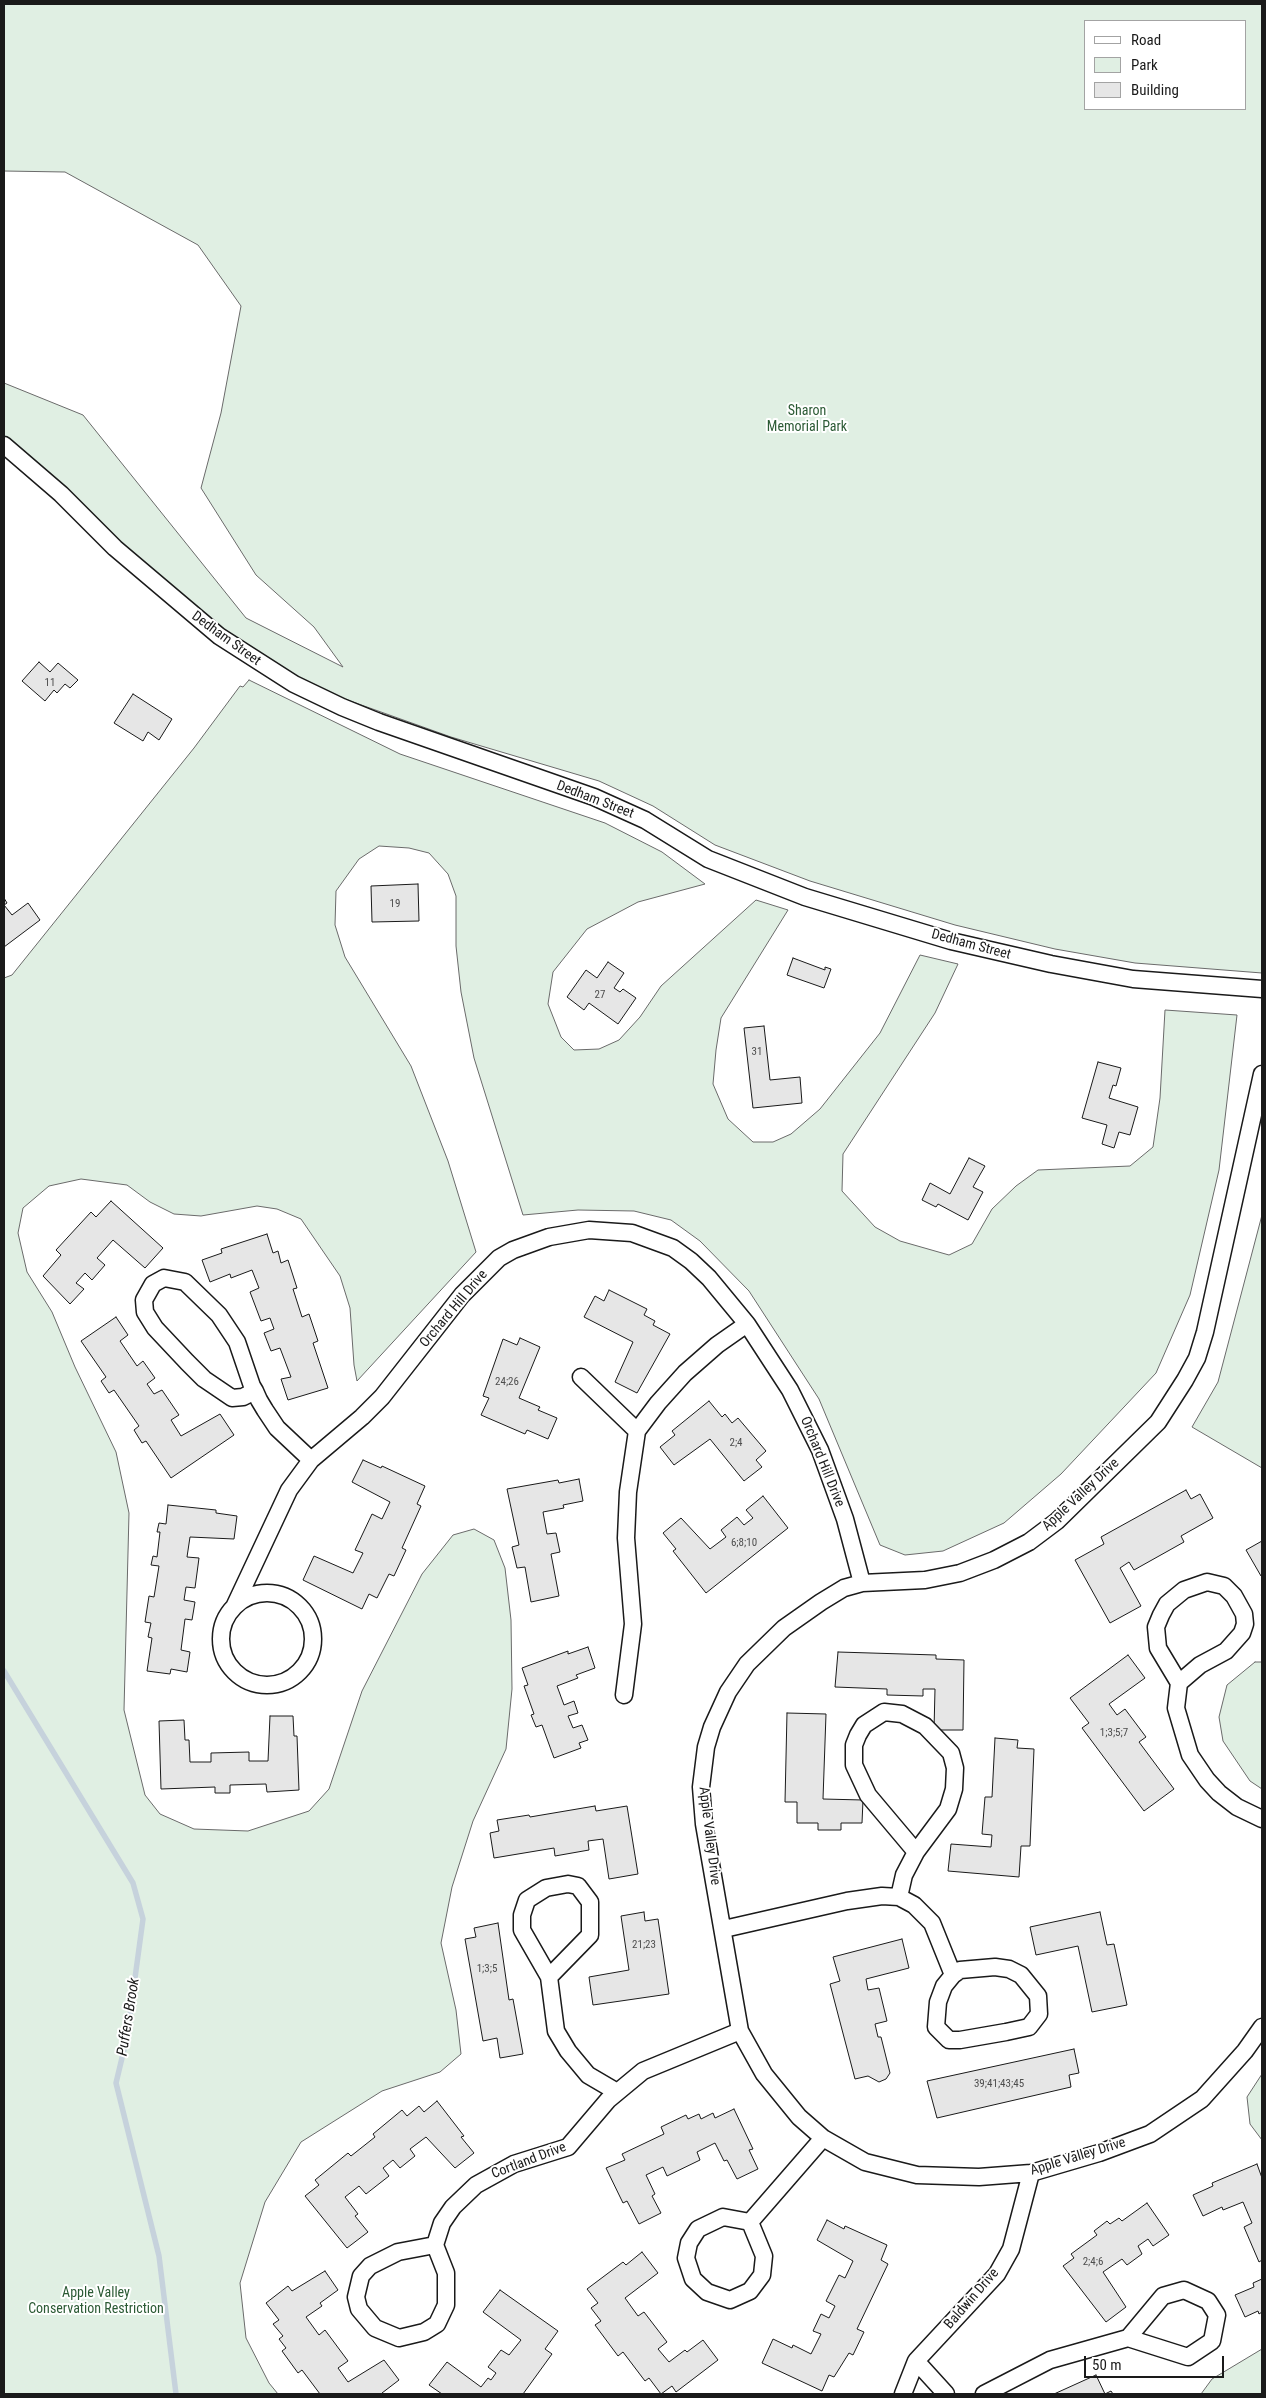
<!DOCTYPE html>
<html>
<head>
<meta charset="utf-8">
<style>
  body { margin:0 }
  #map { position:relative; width:1266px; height:2398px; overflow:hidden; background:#fff; font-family:"Roboto Condensed",sans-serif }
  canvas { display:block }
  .frame { position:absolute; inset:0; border:5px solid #1a1a1a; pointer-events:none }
  .legend { position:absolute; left:1084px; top:20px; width:162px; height:90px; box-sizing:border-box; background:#fff; border:1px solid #a3a3a3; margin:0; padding:6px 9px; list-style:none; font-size:15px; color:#1a1a1a }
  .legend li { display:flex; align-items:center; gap:10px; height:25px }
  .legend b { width:25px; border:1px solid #a3a3a3 }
  .scale { position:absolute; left:1084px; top:2356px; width:140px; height:22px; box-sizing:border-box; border:2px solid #1a1a1a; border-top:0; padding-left:6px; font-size:15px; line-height:18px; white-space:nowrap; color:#1a1a1a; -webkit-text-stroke:4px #fff; paint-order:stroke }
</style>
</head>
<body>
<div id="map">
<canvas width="1266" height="2398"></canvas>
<div class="frame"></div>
<ul class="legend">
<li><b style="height:6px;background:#fff"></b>Road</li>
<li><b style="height:14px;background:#e0efe3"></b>Park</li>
<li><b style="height:14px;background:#e6e6e6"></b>Building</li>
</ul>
<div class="scale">50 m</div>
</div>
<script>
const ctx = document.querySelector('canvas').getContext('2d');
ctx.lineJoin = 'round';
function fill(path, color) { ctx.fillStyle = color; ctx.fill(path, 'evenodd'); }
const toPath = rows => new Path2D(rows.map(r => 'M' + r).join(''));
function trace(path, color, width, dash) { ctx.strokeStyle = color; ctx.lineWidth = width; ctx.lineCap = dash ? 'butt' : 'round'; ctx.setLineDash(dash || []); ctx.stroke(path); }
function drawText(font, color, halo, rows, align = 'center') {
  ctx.font = font + ' "Roboto Condensed",sans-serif'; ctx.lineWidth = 4; ctx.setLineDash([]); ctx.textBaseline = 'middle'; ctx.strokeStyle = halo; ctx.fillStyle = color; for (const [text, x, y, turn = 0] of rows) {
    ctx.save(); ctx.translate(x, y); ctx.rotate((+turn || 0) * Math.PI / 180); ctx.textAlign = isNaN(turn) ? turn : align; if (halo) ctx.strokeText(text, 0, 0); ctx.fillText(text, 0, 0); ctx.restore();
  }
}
const green = toPath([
  [4,4,1262,4,1262,973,1135,963,1055,949,955,925,810,881,715,845,653,806,599,781,451,737,311,687,243,648,113,540,20,449,4,437,4,383,83,415,246,618,343,667,314,627,256,575,201,488,221,413,241,306,198,245,65,172,4,171,4,4],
  [1085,21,1245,21,1245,109,1085,109,1085,21],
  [249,680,400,754,605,823,662,852,705,884,638,902,587,929,553,972,548,1004,561,1037,574,1050,599,1049,619,1040,640,1017,661,986,756,900,788,910,721,1018,716,1050,713,1084,728,1119,753,1142,773,1142,791,1134,820,1109,880,1033,920,955,958,964,935,1013,843,1154,842,1191,875,1227,900,1241,949,1255,972,1244,992,1209,1016,1186,1038,1170,1130,1166,1153,1147,1160,1098,1165,1010,1237,1015,1219,1170,1190,1295,1156,1373,1061,1474,1004,1523,943,1551,905,1555,880,1545,819,1399,749,1291,700,1241,671,1220,634,1211,578,1210,523,1215,474,1058,461,992,456,946,456,896,448,874,429,853,409,848,379,846,359,859,336,891,335,925,345,957,411,1066,448,1161,476,1252,357,1381,354,1365,350,1308,340,1276,301,1219,277,1209,257,1206,201,1216,174,1214,150,1202,127,1185,81,1179,49,1186,23,1208,18,1233,27,1272,52,1312,75,1367,116,1452,129,1513,124,1710,145,1795,160,1814,194,1829,248,1831,309,1811,329,1789,362,1691,422,1574,453,1535,474,1529,494,1540,505,1568,511,1620,512,1689,506,1749,473,1821,452,1887,441,1943,456,2010,461,2054,440,2072,382,2091,301,2142,265,2202,240,2283,246,2338,269,2383,278,2394,4,2394,4,978,12,975,194,748,240,686,243,687,249,680],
  [1262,1215,1262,1468,1192,1427,1218,1382,1262,1215],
  [1255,1662,1262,1662,1262,1789,1250,1781,1223,1741,1219,1717,1227,1685,1255,1662],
  [1262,2074,1262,2140,1250,2124,1247,2097,1262,2074],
  [1262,2349,1262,2394,1201,2394,1212,2379,1262,2349]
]);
fill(green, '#e0efe3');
trace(green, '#6a6a6a', 1);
trace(toPath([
  [4,1671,133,1883,143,1919,127,2037,116,2083,159,2256,176,2394]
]), '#c6d2dc', 5.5);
const building = toPath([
  [39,662,50,672,58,663,78,680,70,688,65,684,57,693,54,690,45,701,22,681,39,662],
  [133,694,172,719,159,740,148,732,143,741,114,723,133,694],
  [418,884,419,921,372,922,371,886,418,884],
  [4,898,7,903,4,905,12,915,28,903,40,920,4,947,4,898],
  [793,958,825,970,825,967,831,969,824,988,787,975,793,958],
  [608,962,624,973,614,988,620,992,623,989,636,998,618,1024,589,1003,584,1010,567,997,586,970,597,978,608,962],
  [764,1026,770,1080,800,1077,802,1103,753,1108,744,1028,764,1026],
  [1098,1062,1121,1068,1116,1086,1113,1085,1109,1098,1138,1107,1130,1135,1119,1132,1114,1148,1102,1144,1107,1125,1082,1118,1098,1062],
  [969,1158,985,1166,973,1187,983,1192,968,1220,938,1204,936,1207,922,1200,930,1183,950,1194,969,1158],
  [111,1201,163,1248,145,1268,113,1240,97,1258,105,1265,92,1280,85,1273,76,1283,84,1289,70,1304,43,1276,61,1255,56,1250,91,1212,96,1217,111,1201],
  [267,1234,273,1253,278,1251,281,1263,288,1260,297,1288,293,1289,302,1317,309,1314,318,1341,313,1343,328,1388,288,1400,281,1379,291,1377,280,1348,271,1351,264,1333,274,1329,270,1318,261,1321,250,1292,259,1288,252,1270,231,1278,230,1274,210,1282,202,1260,222,1253,221,1249,267,1234],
  [609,1290,647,1309,644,1315,655,1321,653,1325,670,1334,637,1393,615,1382,633,1342,584,1317,595,1296,604,1301,609,1290],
  [116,1317,128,1335,120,1341,137,1366,143,1361,155,1378,147,1384,154,1394,162,1390,179,1415,171,1420,181,1436,220,1414,234,1435,171,1478,146,1441,142,1443,134,1430,139,1426,114,1390,109,1393,101,1381,106,1377,81,1341,116,1317],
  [520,1338,540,1347,519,1398,540,1407,538,1410,557,1418,548,1439,527,1430,525,1434,481,1415,489,1398,483,1396,503,1339,517,1345,520,1338],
  [709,1401,722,1417,725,1414,732,1423,738,1418,766,1451,756,1460,762,1467,744,1481,710,1439,674,1465,660,1447,675,1435,672,1431,709,1401],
  [363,1460,381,1468,382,1466,425,1486,417,1504,421,1506,402,1548,406,1550,394,1576,389,1574,377,1598,369,1594,362,1609,303,1580,314,1556,353,1573,363,1553,355,1550,372,1514,382,1519,390,1502,352,1482,363,1460],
  [579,1479,583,1501,563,1505,564,1508,543,1512,547,1534,556,1533,560,1552,551,1554,559,1596,531,1602,525,1567,517,1568,512,1547,519,1545,507,1489,558,1480,559,1483,579,1479],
  [1186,1490,1191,1499,1200,1494,1213,1518,1181,1536,1184,1542,1134,1570,1129,1562,1120,1568,1141,1606,1110,1623,1075,1560,1104,1544,1101,1537,1186,1490],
  [763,1496,788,1528,706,1593,673,1551,676,1549,663,1533,681,1518,710,1549,726,1537,721,1530,737,1517,744,1525,753,1518,746,1510,763,1496],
  [168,1505,216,1510,216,1513,237,1516,234,1539,190,1537,187,1557,199,1558,195,1588,186,1587,184,1600,195,1602,192,1620,185,1619,181,1650,190,1652,187,1672,171,1669,170,1674,147,1671,152,1638,148,1637,151,1623,145,1622,149,1596,154,1597,159,1566,151,1565,153,1556,157,1557,160,1532,157,1532,159,1523,166,1524,168,1505],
  [1262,1541,1262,1576,1261,1576,1246,1550,1262,1541],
  [588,1647,595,1668,576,1675,578,1678,557,1686,564,1705,574,1701,578,1713,568,1716,573,1728,582,1725,588,1740,579,1743,581,1748,554,1758,542,1725,536,1727,531,1715,534,1714,524,1686,528,1685,522,1668,568,1651,568,1654,588,1647],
  [838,1652,936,1655,936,1659,964,1660,963,1730,934,1730,935,1689,923,1689,923,1696,887,1695,887,1689,835,1687,838,1652],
  [1128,1655,1145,1678,1109,1704,1117,1715,1125,1709,1146,1737,1139,1742,1174,1789,1144,1811,1082,1728,1089,1723,1070,1698,1128,1655],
  [787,1713,826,1714,823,1799,863,1800,862,1823,841,1823,841,1830,818,1830,818,1823,797,1823,797,1802,785,1802,787,1713],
  [270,1716,293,1716,294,1736,297,1736,299,1790,267,1792,266,1784,230,1785,230,1793,215,1793,215,1787,161,1789,159,1721,184,1720,185,1740,189,1740,190,1762,211,1762,211,1753,249,1752,249,1761,268,1761,270,1716],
  [995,1738,1018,1740,1017,1748,1034,1749,1030,1846,1021,1846,1019,1877,948,1871,951,1844,991,1847,992,1835,982,1834,985,1797,992,1797,995,1738],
  [595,1806,596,1811,627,1806,638,1874,609,1879,603,1839,588,1841,589,1850,555,1856,554,1848,494,1858,490,1833,499,1831,497,1820,529,1815,530,1817,595,1806],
  [644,1912,645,1921,658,1919,669,1994,593,2005,589,1977,629,1970,621,1916,644,1912],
  [1100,1912,1107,1945,1114,1944,1127,2005,1092,2012,1078,1946,1036,1955,1030,1927,1100,1912],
  [498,1923,509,2000,513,1999,523,2054,500,2058,497,2038,483,2041,465,1939,476,1937,474,1928,498,1923],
  [902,1939,909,1968,866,1979,868,1990,879,1988,887,2021,875,2024,878,2037,881,2037,890,2073,886,2079,879,2082,868,2076,855,2079,830,1984,840,1981,833,1957,902,1939],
  [1074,2049,1079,2073,1069,2075,1071,2087,937,2118,927,2081,1074,2049],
  [437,2101,464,2136,461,2137,474,2153,455,2168,426,2137,410,2149,415,2156,400,2168,393,2160,383,2168,389,2176,366,2194,359,2186,345,2197,358,2214,355,2216,368,2232,347,2248,305,2196,319,2185,315,2180,348,2153,351,2156,375,2137,373,2134,402,2110,407,2116,419,2106,424,2112,437,2101],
  [734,2109,753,2149,749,2150,758,2169,737,2179,727,2160,724,2161,715,2143,697,2152,700,2160,667,2176,663,2167,646,2175,655,2194,652,2196,661,2213,639,2224,627,2201,623,2203,606,2168,625,2160,622,2154,664,2134,661,2127,686,2115,688,2119,699,2114,701,2119,713,2113,715,2118,734,2109],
  [1257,2164,1262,2178,1262,2260,1259,2262,1244,2227,1252,2223,1243,2202,1223,2210,1222,2207,1203,2216,1193,2195,1213,2186,1212,2183,1257,2164],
  [1147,2203,1169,2235,1153,2246,1148,2239,1138,2246,1142,2254,1127,2265,1122,2259,1103,2272,1126,2307,1106,2322,1063,2266,1074,2258,1071,2254,1097,2235,1094,2231,1107,2221,1110,2224,1119,2218,1122,2221,1147,2203],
  [827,2220,844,2229,845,2226,887,2245,881,2260,888,2264,857,2329,864,2332,853,2355,849,2353,834,2377,829,2375,822,2391,762,2363,773,2339,792,2348,793,2345,811,2354,821,2334,813,2331,821,2314,829,2318,835,2306,826,2301,839,2275,845,2278,853,2261,817,2240,827,2220],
  [642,2252,658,2273,625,2298,638,2316,644,2312,667,2342,658,2349,669,2362,685,2350,687,2352,703,2340,718,2360,676,2392,672,2386,661,2394,649,2378,645,2381,623,2352,618,2356,595,2325,601,2321,591,2308,598,2303,587,2289,623,2262,626,2265,642,2252],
  [325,2271,338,2290,320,2303,322,2306,306,2317,319,2335,325,2330,348,2361,338,2368,348,2382,384,2360,399,2380,382,2393,383,2394,320,2394,302,2370,298,2373,282,2351,286,2348,279,2339,283,2336,273,2324,279,2320,266,2303,288,2286,292,2291,325,2271],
  [1262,2279,1262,2312,1259,2314,1258,2311,1245,2317,1235,2295,1254,2287,1253,2283,1262,2279],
  [500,2290,558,2331,545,2349,552,2354,523,2394,442,2394,429,2385,447,2362,481,2387,488,2378,491,2380,496,2373,488,2367,501,2350,509,2355,521,2340,483,2312,500,2290],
  [1096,2375,1105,2394,1111,2391,1113,2394,1054,2394,1096,2375]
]);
fill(building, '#e6e6e6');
trace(building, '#1a1a1a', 1);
const minor = toPath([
  [4,445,61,494,115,548,219,636,294,684,342,707,379,722,594,797,645,820,708,859,805,897,951,941,1051,964,1133,979,1262,989],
  [1262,1074,1205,1332,1197,1358,1185,1380,1158,1422,1057,1521,1029,1542,994,1560,960,1573,925,1580,862,1583,844,1588,821,1602,784,1628,747,1664,728,1692,712,1727,706,1747,701,1787,704,1824,740,2031,764,2074,799,2117,823,2138,865,2162,917,2175,979,2177,1031,2173,1099,2153,1150,2134,1202,2099,1245,2051,1262,2027],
  [747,1324,790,1390,820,1450,845,1519,862,1583],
  [581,1377,637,1431,628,1492,626,1538,633,1624,624,1695],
  [311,1460,362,1417,382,1397,462,1295,499,1258,513,1250,549,1237,589,1230,632,1233,673,1248,691,1261,709,1278,747,1324,717,1345,685,1373,658,1403,637,1431],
  '221 1639a46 46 0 1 1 92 0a46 46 0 1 1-92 0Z',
  [235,1605,289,1490,311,1460,277,1428,265,1410,259,1400,255,1391,252,1386,237,1342,219,1315,185,1282,164,1278,153,1284,144,1300,145,1312,155,1328,187,1362,204,1379,232,1398,243,1397,255,1391],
  [1179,1683,1158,1648,1156,1627,1161,1615,1167,1604,1184,1590,1207,1582,1224,1586,1234,1596,1244,1614,1245,1624,1242,1633,1226,1651,1200,1665,1179,1683,1176,1708,1190,1755,1207,1780,1219,1793,1237,1807,1262,1819],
  [899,1897,904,1875,916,1852,948,1809,954,1789,955,1768,951,1753,925,1726,902,1714,884,1712,864,1725,858,1735,854,1745,854,1765,868,1795,916,1852],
  [724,1929,847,1901,882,1896,899,1897,914,1905,932,1923,953,1975,944,1986,938,2002,936,2027,949,2040,960,2040,1006,2032,1029,2027,1039,2014,1038,1996,1021,1975,1009,1969,995,1967,960,1970,953,1975],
  [549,1977,522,1930,522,1915,527,1900,546,1888,568,1884,578,1886,590,1902,590,1935,549,1977,556,2031,568,2051,588,2075,617,2092],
  [750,2222,723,2217,698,2229,689,2243,686,2258,693,2279,707,2292,730,2300,750,2291,762,2275,764,2256,750,2222,823,2138],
  [435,2245,446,2273,446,2305,437,2324,424,2332,399,2338,375,2328,359,2309,356,2297,361,2276,370,2266,398,2252,435,2245,442,2223,453,2207,476,2185,514,2164,568,2147,608,2100,643,2071,740,2031],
  [916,2361,997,2274,1011,2249,1031,2173],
  [903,2394,916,2361,946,2394],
  [984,2394,1050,2360,1128,2338,1163,2296,1184,2290,1208,2301,1217,2315,1212,2341,1188,2357,1128,2338]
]);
trace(minor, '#1a1a1a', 19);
trace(minor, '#fff', 16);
drawText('11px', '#4d4d4d', null, [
  ["11",50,683],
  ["19",395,904],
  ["27",600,995],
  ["31",757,1052],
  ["24;26",507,1382],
  ["2;4",736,1443],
  ["6;8;10",744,1543],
  ["1;3;5;7",1114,1733],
  ["21;23",644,1945],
  ["1;3;5",487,1969],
  ["39;41;43;45",999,2084],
  ["2;4;6",1093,2262]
]);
drawText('14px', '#2b5a34', '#fff', [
  ["Sharon",807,411],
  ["Memorial Park",807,427],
  ["Apple Valley",96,2293],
  ["Conservation Restriction",96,2309]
]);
drawText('14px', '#1a1a1a', '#fff', [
  ["Dedham Street",226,639,36],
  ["Dedham Street",595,800,21],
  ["Dedham Street",971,945,15],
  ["Orchard Hill Drive",454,1309,-50],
  ["Orchard Hill Drive",822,1462,68],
  ["Apple Valley Drive",1081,1495,-43],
  ["Apple Valley Drive",709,1836,83],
  ["Apple Valley Drive",1078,2157,-17],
  ["Cortland Drive",529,2161,-21],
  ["Baldwin Drive",972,2299,-49]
]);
drawText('italic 15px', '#1a1a1a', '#fff', [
  ["Puffers Brook",129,2017,-81]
]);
</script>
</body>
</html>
